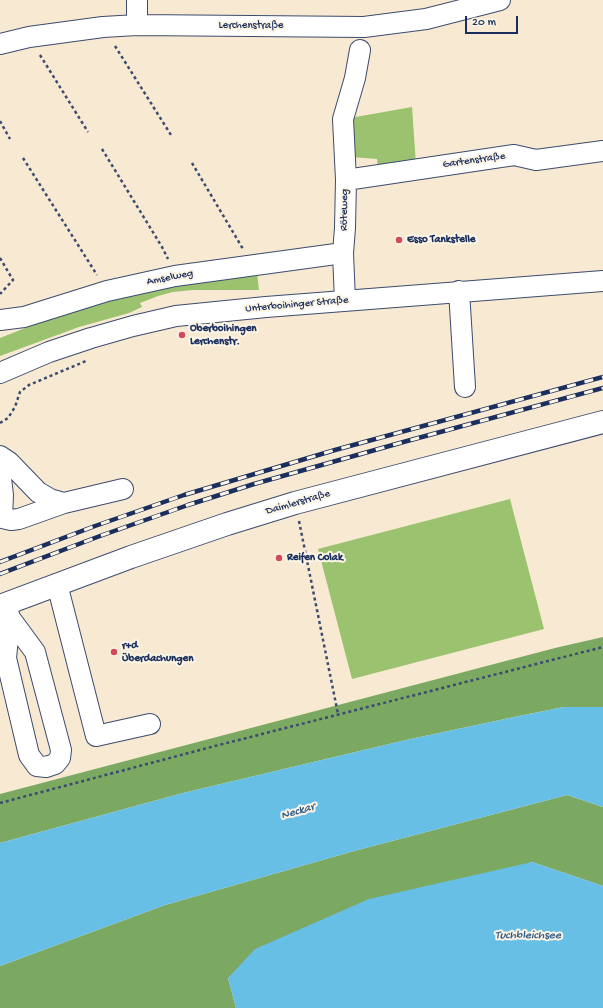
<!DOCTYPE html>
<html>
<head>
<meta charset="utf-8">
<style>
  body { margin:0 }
  #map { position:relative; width:603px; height:1008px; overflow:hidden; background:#f8e9d2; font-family:"Gochi Hand",sans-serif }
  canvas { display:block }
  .scale { position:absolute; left:465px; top:16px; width:53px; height:18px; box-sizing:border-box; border:2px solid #1b2f5e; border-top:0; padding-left:5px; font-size:12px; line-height:14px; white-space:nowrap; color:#1b2f5e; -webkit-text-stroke:3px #fcf5e5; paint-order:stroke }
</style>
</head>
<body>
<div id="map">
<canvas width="603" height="1008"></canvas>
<div class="scale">20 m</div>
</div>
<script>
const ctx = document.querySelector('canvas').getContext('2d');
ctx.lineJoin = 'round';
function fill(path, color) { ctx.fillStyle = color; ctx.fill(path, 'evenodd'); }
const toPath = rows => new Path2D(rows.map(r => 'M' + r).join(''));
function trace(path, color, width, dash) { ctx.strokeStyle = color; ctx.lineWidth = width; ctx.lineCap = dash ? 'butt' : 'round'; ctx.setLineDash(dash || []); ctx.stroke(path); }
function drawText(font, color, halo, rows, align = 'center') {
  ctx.font = font + ' "Gochi Hand",sans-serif'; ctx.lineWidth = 4; ctx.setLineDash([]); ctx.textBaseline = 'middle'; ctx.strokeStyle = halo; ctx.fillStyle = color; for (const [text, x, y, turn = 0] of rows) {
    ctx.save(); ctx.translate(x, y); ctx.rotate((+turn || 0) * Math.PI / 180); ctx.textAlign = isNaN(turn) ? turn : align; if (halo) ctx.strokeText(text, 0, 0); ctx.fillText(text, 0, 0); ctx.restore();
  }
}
fill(toPath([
  [412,107,416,165,378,170,377,159,351,157,350,118],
  [257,273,259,290,193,290,173,292,158,296,140,303,142,307,129,313,79,327,0,356,0,338,43,321,91,305,145,290],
  [510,499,544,629,352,679,318,549]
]), '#9bc36f');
fill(toPath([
  [603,637,603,707,564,707,519,716,406,740,183,793,0,843,0,794,555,648],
  [567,795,603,807,603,886,532,862,228,978,236,1008,0,1008,0,966,165,905,354,851]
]), '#7ca962');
fill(toPath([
  [564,707,603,707,603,807,567,795,354,851,165,905,0,966,0,843,183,793,406,740,519,716],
  [532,862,603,886,603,1008,236,1008,228,978,255,949,369,899]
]), '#68bfe5');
const minor = toPath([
  [137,0,137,25],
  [0,44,29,37,103,27,137,25,364,27,426,19,500,0],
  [346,180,514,155,536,160,603,151],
  [459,291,465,387],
  [345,301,343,253,345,228,346,180,343,119,355,78,360,50],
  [0,320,24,317,107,291,175,276,343,253],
  [0,373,49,352,91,338,133,326,176,316,266,307,603,281],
  [0,456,9,462,38,492,50,499,64,503],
  [0,470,3,495,2,518,11,520,19,519,64,503,123,489],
  [57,584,96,736,150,724],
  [6,604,10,618,6,658,29,755,37,766,46,767,55,764,60,758,61,750,35,652,10,618]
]);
const major = toPath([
  [0,606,131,557,227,524,295,503,603,422]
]);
trace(minor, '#3c4b6f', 22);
trace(major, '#3c4b6f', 24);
trace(toPath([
  [115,46,171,135],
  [40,55,88,132],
  [0,121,10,139],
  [102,149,162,247,168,259],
  [23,158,97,275],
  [192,163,243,249],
  [0,258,13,280,0,294],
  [0,423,8,418,15,407,20,392,29,385,86,361],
  [299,521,338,714],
  [0,803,215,746,603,647]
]), '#3c4b6f', 2.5, [3, 3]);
trace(minor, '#fff', 20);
trace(major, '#fff', 22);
const rail = toPath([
  [0,562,95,526,184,495,335,450,603,377],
  [0,574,100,536,188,505,254,484,407,441,603,388]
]);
trace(rail, '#1b2f5e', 4.5);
trace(rail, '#fcf5e5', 3, [9]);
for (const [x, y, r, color] of [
  [399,240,4,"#d1495b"],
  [182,335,4,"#d1495b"],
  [279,558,4,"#d1495b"],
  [114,652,4,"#d1495b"]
]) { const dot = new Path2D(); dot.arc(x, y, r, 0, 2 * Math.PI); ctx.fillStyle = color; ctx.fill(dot); trace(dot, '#fcf5e5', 1.5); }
drawText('11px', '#1b2f5e', '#fcf5e5', [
  ["Lerchenstraße",251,26],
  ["Gartenstraße",474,161,-8],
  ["Röteweg",345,210,-89],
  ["Amselweg",170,278,-11],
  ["Unterboihinger Straße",297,305,-5],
  ["Daimlerstraße",298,503,-16]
]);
drawText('bold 11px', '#1b2f5e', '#fcf5e5', [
  ["Esso Tankstelle",407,240],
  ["Oberboihingen",190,329],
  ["Lerchenstr.",190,342],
  ["Reifen Colak",287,558],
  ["r+d",122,646],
  ["Überdachungen",122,659]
], 'left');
drawText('italic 12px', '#325a86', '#fcf5e5', [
  ["Neckar",298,812,-16],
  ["Tuchbleichsee",528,936]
]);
</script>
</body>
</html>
